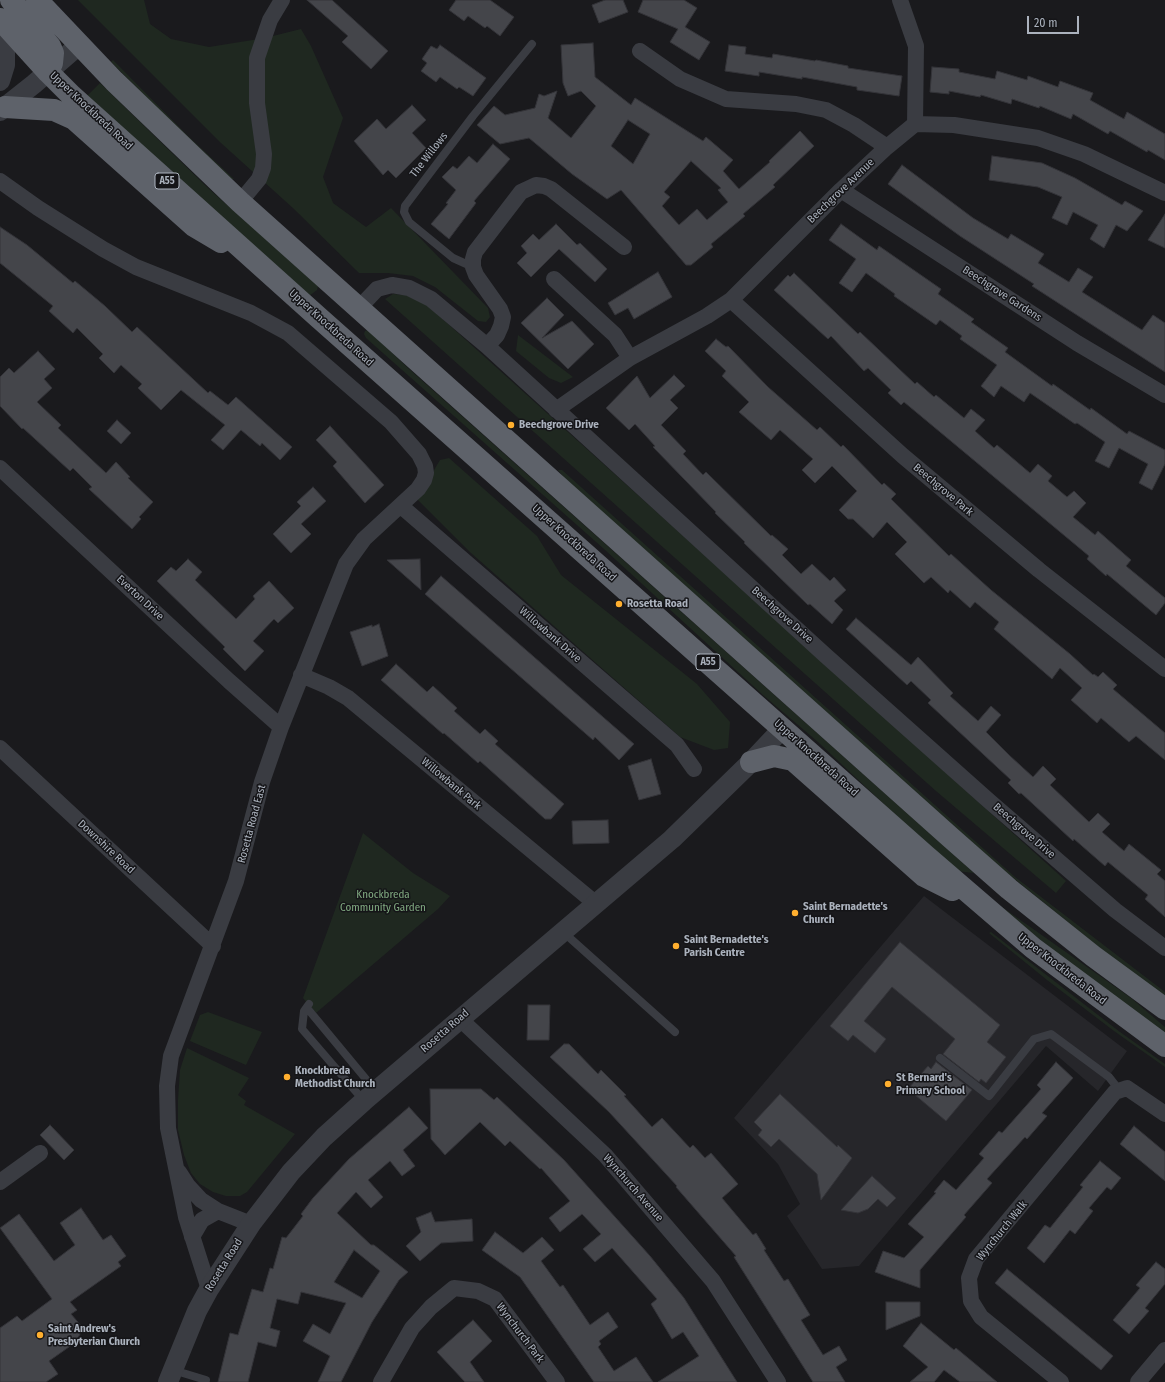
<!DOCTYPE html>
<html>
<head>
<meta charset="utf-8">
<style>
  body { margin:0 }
  #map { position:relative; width:1165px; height:1382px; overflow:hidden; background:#1a1a1d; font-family:"Fira Sans Condensed",sans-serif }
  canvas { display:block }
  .scale { position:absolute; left:1027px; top:16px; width:52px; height:18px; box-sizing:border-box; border:2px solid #abb2bd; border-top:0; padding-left:5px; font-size:12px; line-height:14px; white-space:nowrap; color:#abb2bd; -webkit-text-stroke:3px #151518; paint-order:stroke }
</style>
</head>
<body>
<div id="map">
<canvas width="1165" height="1382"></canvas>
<div class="scale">20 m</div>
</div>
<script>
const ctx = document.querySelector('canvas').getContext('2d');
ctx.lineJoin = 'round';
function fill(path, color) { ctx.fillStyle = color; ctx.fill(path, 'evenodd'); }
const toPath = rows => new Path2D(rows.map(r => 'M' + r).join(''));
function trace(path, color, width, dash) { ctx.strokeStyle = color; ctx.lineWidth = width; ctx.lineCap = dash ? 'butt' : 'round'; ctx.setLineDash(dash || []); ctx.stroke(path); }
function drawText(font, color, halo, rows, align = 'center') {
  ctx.font = font + ' "Fira Sans Condensed",sans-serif'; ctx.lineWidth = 3; ctx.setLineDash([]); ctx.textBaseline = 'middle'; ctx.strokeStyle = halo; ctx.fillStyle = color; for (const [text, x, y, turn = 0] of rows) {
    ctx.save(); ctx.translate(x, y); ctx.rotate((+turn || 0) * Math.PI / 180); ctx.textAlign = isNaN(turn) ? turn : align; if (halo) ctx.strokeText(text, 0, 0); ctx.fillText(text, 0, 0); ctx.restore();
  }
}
fill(toPath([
  [924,896,1127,1051,1098,1091,1046,1046,859,1266,822,1269,787,1216,800,1204,778,1164,734,1118]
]), '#26262a');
fill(toPath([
  [78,0,144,0,150,24,171,39,209,47,265,38,301,29,311,46,343,118,323,177,333,203,366,227,391,208,488,308,490,317,486,322,478,321,435,287,413,276,388,273,359,273,294,209,221,143],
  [113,60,188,136,234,179,231,179,207,158,111,62],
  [100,83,208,188,318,286,317,290,309,296,86,97],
  [393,294,406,295,426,304,1066,881,1056,893,936,791,385,299],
  [368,330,408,368,974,873,955,871,818,742,763,695,604,549,366,338,364,334,365,331],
  [518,335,573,377,561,383,549,378,516,351],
  [449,458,537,536,561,575,697,684,730,722,728,748,714,750,680,737,471,553,417,499,440,460],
  [558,470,562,470,1015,877,1165,992,1165,997,1111,957,1001,868,565,479],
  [363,833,413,873,450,896,438,909,316,1013,303,998],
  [985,895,1131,998,1165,1027,1165,1035,1107,994],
  [991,932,1120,1032,1165,1064,1165,1067,1114,1031,1047,980,989,933],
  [208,1012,262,1032,246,1065,190,1041,200,1015],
  [187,1048,249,1078,238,1095,246,1101,244,1105,295,1134,247,1192,240,1196,226,1196,213,1192,200,1184,191,1173,184,1155,178,1130,178,1100,180,1070]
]), '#1f2820');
const building = toPath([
  [307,0,332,0,388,51,371,69,342,42,348,36,307,0],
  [456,0,490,0,514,17,500,36,487,26,485,28,468,16,464,21,449,10,456,0],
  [605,0,623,0,628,12,599,23,592,5,605,0],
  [643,0,684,0,697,8,685,27,710,42,699,60,670,42,678,29,638,12,643,0],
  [593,43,595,77,631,105,635,98,703,141,706,137,733,160,723,171,739,189,770,162,769,161,800,131,814,146,773,185,775,187,743,214,745,216,711,244,713,247,691,265,686,265,621,190,607,199,572,174,529,138,500,144,477,125,494,106,505,115,535,108,539,94,544,96,557,91,548,118,571,138,596,106,581,91,568,96,563,83,561,45,593,43],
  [628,120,650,134,633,164,611,146,628,120],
  [691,161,721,188,718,190,728,202,707,220,697,209,679,225,662,206,670,197,664,192,691,161],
  [440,45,486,78,473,96,459,87,457,89,440,77,436,82,421,71,427,63,422,59,431,46,437,49,440,45],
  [729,45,746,47,745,54,772,58,773,54,815,61,816,60,848,66,848,68,902,76,899,96,857,90,857,87,802,77,802,79,759,72,759,76,725,71,729,45],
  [932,67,959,69,959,72,995,79,997,71,1027,80,1028,76,1058,87,1060,81,1093,93,1090,100,1124,119,1127,112,1165,134,1165,160,1148,150,1147,152,1110,131,1108,134,1073,114,1071,119,1040,106,1039,108,1012,99,1011,104,981,95,980,97,949,91,949,94,930,92,932,67],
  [412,105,426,120,412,133,426,148,396,178,388,170,383,175,354,141,377,119,386,129,412,105],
  [493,144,510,159,474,201,476,203,449,239,431,224,448,204,446,203,456,190,442,177,453,166,457,169,469,156,477,163,493,144],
  [992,156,1042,163,1075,178,1122,205,1125,201,1143,211,1127,231,1116,225,1104,248,1090,239,1098,225,1073,212,1067,225,1052,218,1062,197,1038,187,989,180,992,156],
  [902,165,973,218,1008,239,1011,234,1044,254,1038,263,1069,282,1078,268,1093,277,1082,292,1142,330,1153,315,1165,323,1165,372,1032,286,1034,284,960,236,888,184,902,165],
  [1165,214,1165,248,1148,240,1165,214],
  [556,224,577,245,580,243,607,269,595,282,559,249,531,277,517,263,527,253,521,246,533,234,539,240,556,224],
  [841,224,877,250,879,246,941,289,938,294,974,319,971,322,1008,348,1005,352,1052,386,1053,384,1090,410,1091,408,1127,434,1129,431,1165,450,1165,464,1152,490,1139,483,1148,464,1119,448,1109,468,1095,461,1105,442,1077,423,1075,424,1030,393,1024,402,1001,386,994,397,981,386,997,365,960,339,962,336,940,320,936,325,894,296,895,294,866,273,852,292,839,283,856,259,829,240,841,224],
  [0,227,27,245,73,283,75,281,105,306,132,332,137,327,208,393,210,391,228,405,236,397,292,447,280,460,262,443,260,446,241,430,223,450,211,440,225,425,181,390,161,410,138,388,142,384,121,365,114,373,99,358,103,354,77,328,73,333,49,311,53,306,0,263,0,227],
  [658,272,672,297,634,319,628,308,615,315,608,303,658,272],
  [794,273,858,334,860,332,915,384,917,382,934,397,936,395,964,418,971,409,985,420,975,431,994,448,997,445,1030,473,1038,464,1052,476,1048,481,1067,497,1074,491,1086,503,1073,517,1095,535,1098,531,1131,560,1126,566,1165,598,1165,603,1156,615,1107,574,1106,576,1087,559,1089,556,904,402,901,405,888,393,891,390,868,368,864,371,831,336,828,339,774,290,788,275,790,277,794,273],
  [547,298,564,315,542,338,572,321,594,344,568,369,521,323,547,298],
  [716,339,726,347,728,346,768,387,817,430,820,427,841,447,843,445,882,485,884,483,896,494,891,499,949,556,951,554,991,590,1070,654,1093,675,1094,674,1098,677,1103,672,1117,685,1113,689,1165,733,1165,760,1136,736,1129,742,1101,718,1097,723,1071,700,1082,688,1060,668,1052,679,994,629,999,622,975,602,970,608,950,590,948,593,931,577,924,583,895,554,907,542,887,522,873,538,853,519,848,519,839,510,857,491,832,466,815,483,802,470,813,459,780,430,771,440,739,412,749,402,722,376,726,371,705,351,716,339],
  [38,351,55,369,44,379,52,388,37,402,61,425,58,428,106,473,116,462,130,477,128,478,153,502,139,517,141,519,132,529,89,489,92,487,73,468,70,471,23,428,22,429,0,406,0,377,9,368,14,373,38,351],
  [674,375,685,386,670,400,678,408,661,425,686,451,683,454,703,475,706,472,771,536,772,535,788,549,782,555,801,574,812,564,830,581,834,577,846,590,834,601,843,610,832,624,810,604,808,605,744,543,745,542,715,513,716,512,653,447,655,446,635,424,629,430,606,408,637,376,650,398,674,375],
  [117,420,131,433,121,444,107,431,117,420],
  [330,426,384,485,365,503,333,466,337,462,316,440,330,426],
  [313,487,326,501,301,524,311,534,291,553,273,534,301,506,297,502,313,487],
  [188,559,202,572,195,580,236,619,255,599,253,596,269,581,294,608,278,623,274,619,253,641,264,651,245,671,223,649,225,647,157,581,171,567,176,571,188,559],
  [420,559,421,590,387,560,420,559],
  [441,576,634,744,619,760,595,737,593,740,425,594,441,576],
  [856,618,911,665,918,657,953,693,950,696,978,721,991,706,1001,715,986,732,1009,755,1033,777,1043,766,1056,779,1050,785,1089,822,1098,813,1110,824,1102,832,1124,851,1129,844,1161,870,1157,874,1165,881,1165,917,1145,899,1148,895,1108,862,1105,866,1074,839,1073,841,1021,793,1019,794,1008,783,1011,780,928,703,931,700,911,681,907,685,846,629,856,618],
  [379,624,388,656,362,666,350,632,372,625,372,627,379,624],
  [396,664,427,692,433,686,457,708,454,711,480,734,485,729,498,741,495,744,564,804,551,819,545,819,480,761,478,763,444,733,443,734,381,680,396,664],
  [651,759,661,794,639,800,628,766,651,759],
  [608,820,609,843,573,844,572,821,608,820],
  [900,942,1000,1025,987,1042,1006,1057,986,1083,981,1079,979,1082,943,1054,955,1039,892,987,864,1021,886,1039,875,1053,853,1035,848,1041,830,1026,900,942],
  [528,1005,550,1005,549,1040,527,1040,528,1005],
  [564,1044,569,1044,598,1074,601,1070,626,1095,624,1096,652,1127,662,1118,690,1148,693,1145,705,1158,711,1153,738,1184,722,1198,753,1235,756,1233,766,1249,764,1250,784,1281,788,1279,810,1315,801,1320,823,1355,839,1346,847,1360,836,1367,845,1382,813,1382,734,1257,736,1256,676,1187,677,1186,609,1112,550,1057,564,1044],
  [936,1062,972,1090,946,1121,908,1089,928,1066,931,1069,936,1062],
  [1056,1062,1073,1078,1042,1113,1047,1116,1027,1139,1025,1137,987,1179,992,1183,964,1215,966,1217,920,1270,920,1288,875,1272,883,1251,904,1258,924,1237,908,1224,936,1193,934,1192,944,1180,956,1190,984,1158,979,1154,999,1131,1002,1133,1041,1089,1037,1085,1056,1062],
  [430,1089,481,1089,494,1100,497,1097,564,1160,650,1256,684,1298,737,1382,658,1382,699,1356,683,1332,672,1339,651,1304,657,1299,612,1248,595,1262,583,1249,601,1234,582,1214,560,1232,549,1218,570,1201,541,1168,540,1169,510,1141,505,1146,480,1122,445,1155,431,1139,430,1089],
  [780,1094,837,1147,838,1145,852,1158,821,1200,817,1174,779,1139,771,1147,758,1135,762,1130,754,1122,780,1094],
  [409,1107,428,1128,403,1150,415,1166,402,1176,390,1161,368,1180,383,1197,371,1208,356,1192,337,1213,371,1245,374,1245,408,1272,399,1280,372,1322,341,1382,318,1382,330,1356,303,1341,313,1324,330,1334,346,1303,301,1292,298,1304,277,1299,270,1328,280,1331,276,1347,258,1342,248,1382,218,1382,230,1333,238,1335,252,1289,263,1292,270,1268,273,1269,282,1237,286,1238,303,1216,301,1214,313,1198,349,1159,409,1107],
  [354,1250,380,1271,362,1298,334,1282,354,1250],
  [50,1125,74,1150,64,1160,40,1135,50,1125],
  [1134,1126,1165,1152,1165,1181,1120,1144,1134,1126],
  [1100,1161,1121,1178,1111,1190,1107,1187,1089,1208,1093,1211,1075,1234,1070,1230,1044,1263,1027,1248,1045,1225,1050,1228,1083,1187,1080,1185,1100,1161],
  [872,1176,896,1198,887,1207,878,1199,868,1209,858,1213,841,1210,872,1176],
  [81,1208,103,1240,111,1235,126,1256,118,1262,121,1266,70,1302,77,1310,71,1314,83,1328,76,1342,49,1361,58,1374,46,1382,0,1382,0,1328,17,1316,22,1321,52,1299,0,1228,19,1214,54,1261,75,1245,60,1223,81,1208],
  [431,1212,435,1222,472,1219,473,1241,441,1243,420,1261,406,1246,421,1232,416,1218,431,1212],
  [495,1232,523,1253,542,1237,554,1250,541,1261,560,1287,563,1285,590,1325,608,1312,618,1327,599,1341,601,1344,598,1347,614,1371,636,1357,653,1382,594,1382,520,1277,482,1250,495,1232],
  [1156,1262,1165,1269,1165,1284,1145,1308,1149,1311,1129,1334,1113,1320,1140,1288,1136,1285,1156,1262],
  [1007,1269,1113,1356,1101,1370,995,1283,1007,1269],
  [886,1302,920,1302,920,1316,886,1330,886,1302],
  [473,1320,492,1341,470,1362,484,1382,465,1382,437,1352,473,1320],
  [921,1323,954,1350,956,1348,997,1382,960,1382,944,1370,934,1382,910,1382,928,1367,903,1346,921,1323]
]);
fill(building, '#44454a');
trace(building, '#343439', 1);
trace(toPath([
  [473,267,453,258,409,222,404,212,405,206,473,116,532,44],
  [562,931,675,1032],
  [309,1004,304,1011,302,1029,364,1101],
  [307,1008,375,1090],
  [940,1058,989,1096,1034,1039,1051,1034,1109,1077,1120,1091],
  [173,1370,206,1380]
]), '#3a3c42', 8);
trace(toPath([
  [900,0,916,46,915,124],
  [640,51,680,79,726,99,796,104,826,110,854,125,887,147],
  [0,181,38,208,103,249,136,267,251,313,288,333,391,422,419,454,425,466,426,473,424,480,418,489,364,539,346,564,281,727,262,782,236,881,171,1056,167,1086,168,1128,186,1217,209,1289],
  [841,190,1077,343,1165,395],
  [240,202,259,179,263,168,264,154,257,103,257,58,270,20,282,0],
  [554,279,615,335,630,358],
  [731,300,903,456,1039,570,1165,669],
  [359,308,377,289,392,285,409,288,431,299,487,346,825,655,989,801,1115,910,1165,948],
  [487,346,497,335,501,326,503,317,500,309,476,275,473,267,473,259,475,252,521,192,536,185,544,186,551,189,624,247],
  [556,410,630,358,707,316,731,300,841,190,887,147,915,124,954,125,1038,138,1084,154,1165,193],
  [0,468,229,681,281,727],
  [401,506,677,745,694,769],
  [301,675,329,687,348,698,595,903],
  [0,748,213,946],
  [460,1019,605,1155,713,1281,778,1382],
  [179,1172,188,1186,201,1200,218,1211,251,1224],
  [0,1182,40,1153],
  [192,1237,202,1220,218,1211],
  [381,1382,412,1328,431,1307,454,1288,478,1291,495,1299,557,1382],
  [1061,1382,981,1317,971,1301,969,1278,976,1259,1115,1092,1127,1088,1165,1114],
  [1138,1382,1165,1350]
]), '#3a3c42', 16);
trace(toPath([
  [0,28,5,50,5,65,0,81],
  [0,111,34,84,79,45],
  [168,1382,197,1311,209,1289,251,1224,291,1172,324,1137,364,1101,672,839,751,762,783,728]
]), '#3a3c42', 20);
trace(toPath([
  [11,0,50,46,53,53,52,63,48,72],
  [37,0,114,81,240,202,950,837,1009,889,1093,956,1165,1009],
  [0,19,48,72,72,96,318,317,926,856,1033,948,1165,1046],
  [5,107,54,110,74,119,194,226,221,242],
  [751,762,774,756,793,760,924,876,952,890]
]), '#5e626a', 22);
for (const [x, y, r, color] of [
  [511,425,4,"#ffaf2f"],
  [619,604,4,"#ffaf2f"],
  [795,913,4,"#ffaf2f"],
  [676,946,4,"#ffaf2f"],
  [287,1077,4,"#ffaf2f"],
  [888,1084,4,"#ffaf2f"],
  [40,1335,4,"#ffaf2f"]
]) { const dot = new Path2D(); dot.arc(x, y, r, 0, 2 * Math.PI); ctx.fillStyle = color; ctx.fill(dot); trace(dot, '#151518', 1.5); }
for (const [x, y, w] of [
  [167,181,24],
  [708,662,24]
]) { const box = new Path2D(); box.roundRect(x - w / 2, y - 8, w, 16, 3); ctx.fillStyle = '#151518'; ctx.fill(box); trace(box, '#abb2bd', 1); }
drawText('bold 10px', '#abb2bd', null, [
  ["A55",167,181],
  ["A55",708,662]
]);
drawText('11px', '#abb2bd', '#151518', [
  ["Upper Knockbreda Road",91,111,43],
  ["The Willows",429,155,-52],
  ["Beechgrove Avenue",841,191,-44],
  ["Beechgrove Gardens",1002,294,33],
  ["Upper Knockbreda Road",331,328,42],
  ["Beechgrove Park",943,490,40],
  ["Upper Knockbreda Road",574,543,42],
  ["Everton Drive",140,598,43],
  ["Beechgrove Drive",782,615,42],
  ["Willowbank Drive",550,635,41],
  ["Upper Knockbreda Road",816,758,42],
  ["Willowbank Park",451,784,40],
  ["Rosetta Road East",252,824,-75],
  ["Beechgrove Drive",1024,831,41],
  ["Downshire Road",106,847,43],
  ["Upper Knockbreda Road",1062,969,38],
  ["Rosetta Road",445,1031,-41],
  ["Wynchurch Avenue",633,1188,49],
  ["Wynchurch Walk",1002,1231,-51],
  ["Rosetta Road",224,1265,-58],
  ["Wynchurch Park",520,1333,53]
]);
drawText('bold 11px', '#abb2bd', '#151518', [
  ["Beechgrove Drive",519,425],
  ["Rosetta Road",627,604],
  ["Saint Bernadette's",803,907],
  ["Church",803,920],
  ["Saint Bernadette's",684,940],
  ["Parish Centre",684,953],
  ["Knockbreda",295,1071],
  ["Methodist Church",295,1084],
  ["St Bernard's",896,1078],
  ["Primary School",896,1091],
  ["Saint Andrew's",48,1329],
  ["Presbyterian Church",48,1342]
], 'left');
drawText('11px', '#81aa81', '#151518', [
  ["Knockbreda",383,895],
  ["Community Garden",383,908]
]);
</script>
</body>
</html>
